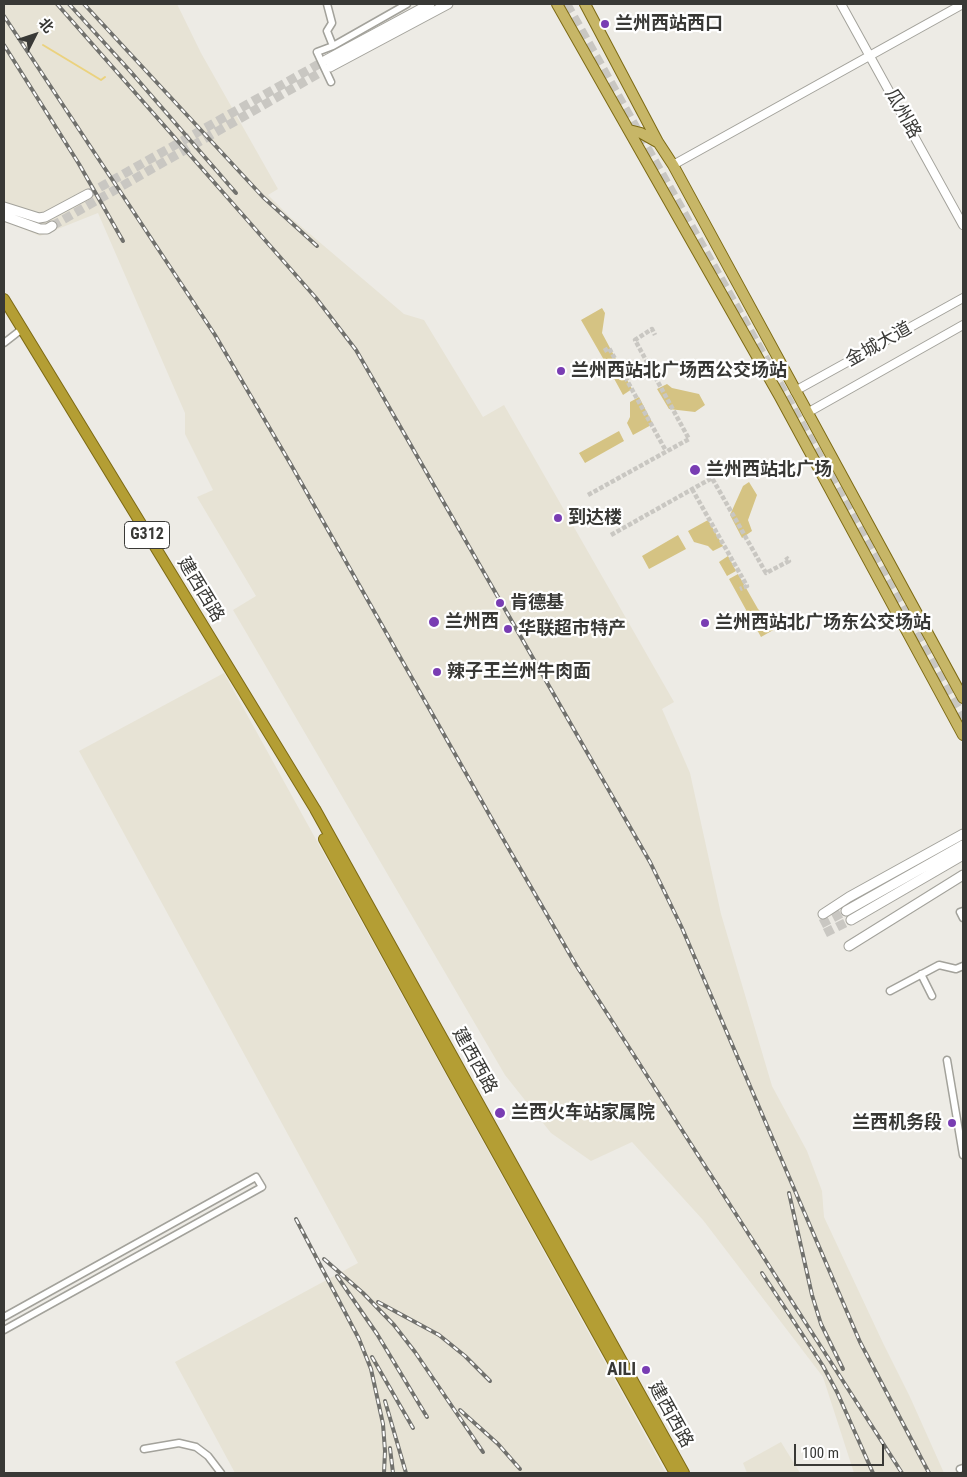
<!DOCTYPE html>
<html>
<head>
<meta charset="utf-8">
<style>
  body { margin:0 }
  #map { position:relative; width:967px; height:1477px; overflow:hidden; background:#edebe5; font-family:"Roboto Condensed","Noto Sans SC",sans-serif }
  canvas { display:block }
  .frame { position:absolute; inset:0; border:5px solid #393936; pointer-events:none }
  .north { position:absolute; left:10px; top:10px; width:50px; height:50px; -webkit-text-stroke:4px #fff; paint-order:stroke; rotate:49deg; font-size:14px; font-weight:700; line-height:20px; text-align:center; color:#393936 }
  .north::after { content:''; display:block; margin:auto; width:18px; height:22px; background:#393936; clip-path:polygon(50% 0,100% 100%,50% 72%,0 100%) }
  .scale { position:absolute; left:794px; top:1444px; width:90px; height:22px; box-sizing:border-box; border:2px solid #393936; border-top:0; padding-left:6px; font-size:15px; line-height:18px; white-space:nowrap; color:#393936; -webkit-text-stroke:4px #fff; paint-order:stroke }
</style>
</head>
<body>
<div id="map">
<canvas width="967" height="1477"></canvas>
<div class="frame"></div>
<div class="north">北</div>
<div class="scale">100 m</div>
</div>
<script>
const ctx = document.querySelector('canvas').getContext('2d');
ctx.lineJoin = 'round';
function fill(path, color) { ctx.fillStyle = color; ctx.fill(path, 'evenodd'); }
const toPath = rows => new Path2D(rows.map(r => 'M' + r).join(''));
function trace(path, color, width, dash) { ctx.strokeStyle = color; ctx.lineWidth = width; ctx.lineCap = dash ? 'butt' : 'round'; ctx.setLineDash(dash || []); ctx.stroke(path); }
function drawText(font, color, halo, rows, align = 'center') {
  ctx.font = font + ' "Roboto Condensed","Noto Sans SC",sans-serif'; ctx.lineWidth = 4.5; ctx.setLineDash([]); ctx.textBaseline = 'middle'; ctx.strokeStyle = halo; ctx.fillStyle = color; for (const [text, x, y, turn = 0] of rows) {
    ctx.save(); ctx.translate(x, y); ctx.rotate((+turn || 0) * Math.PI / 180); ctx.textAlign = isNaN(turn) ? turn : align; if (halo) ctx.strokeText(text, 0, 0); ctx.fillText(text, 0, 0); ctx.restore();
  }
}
fill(toPath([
  [4,4,177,4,201,53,278,189,268,195,290,217,404,314,424,320,483,417,504,405,674,702,662,709,690,773,721,914,772,1086,807,1151,822,1191,824,1217,883,1343,910,1397,944,1473,854,1473,823,1377,703,1220,632,1142,591,1161,551,1133,505,1075,233,610,256,596,197,497,213,490,185,434,185,413,98,213,40,236,4,221],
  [224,673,666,1473,235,1473,175,1362,358,1263,79,751],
  [781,1442,800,1473,747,1473,743,1463]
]), '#e7e3d5');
fill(toPath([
  [602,308,605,313,602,333,617,361,608,367,581,320],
  [620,367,632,389,623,395,611,373],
  [667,384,672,388,699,394,705,405,695,412,669,409,657,389],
  [639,397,653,424,633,435,627,423,630,417,630,402],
  [619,431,624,441,585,463,579,453],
  [749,482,757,495,748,520,752,531,742,538,730,515,743,486],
  [708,520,723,546,713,551,708,546,694,542,688,531],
  [678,535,686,549,649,569,642,556],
  [728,556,736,571,727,576,719,562],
  [738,574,758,609,764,615,780,621,782,625,761,637,729,579]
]), '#d5c383');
trace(toPath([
  [43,45,101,80,105,77]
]), '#ebd27e', 2);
trace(toPath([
  [604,351,609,348,666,451],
  [692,489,747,586,740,589],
  [588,495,689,439,635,340,652,329,655,335],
  [611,535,712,478,766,573,789,561,786,557]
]), '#c9c7c2', 4.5, [4.5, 2]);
trace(toPath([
  [88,194,326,60],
  [52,226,330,67],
  [821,924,846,911],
  [825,933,851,920]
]), '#c9c7c2', 9, [9, 4.5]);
trace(toPath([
  [566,4,784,393,963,718]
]), '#c9c7c2', 10, [10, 5]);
const minor = toPath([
  [327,4,332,23,327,31,333,46],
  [331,82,317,52,333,46,407,4],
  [4,343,22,329],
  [963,911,960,912,963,918],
  [921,974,932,996],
  [890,991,939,965,956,969,963,966],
  [947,1060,963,1155],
  [4,1317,256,1177,262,1187,4,1330],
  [144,1449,179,1443,196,1447,208,1456,221,1473],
  [960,1469,963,1468]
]);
const tertiary = toPath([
  [841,4,963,225],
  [673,165,963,4],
  [795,391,963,298],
  [807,413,963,325]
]);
const secondary = toPath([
  [326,60,430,4],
  [330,67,448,4],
  [4,207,39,218,45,217,88,194],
  [4,216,40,229,47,229,52,226],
  [846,911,963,845],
  [823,914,849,897,963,834],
  [851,920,963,855],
  [849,946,963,875]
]);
const primary = toPath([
  [557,4,780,397,963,735],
  [585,4,658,142,673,165,963,698],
  [629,130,641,133,657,142]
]);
const trunk = toPath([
  [4,299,315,809,684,1473],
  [324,839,452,1072,675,1473]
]);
trace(minor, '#a3a29b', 9);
trace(tertiary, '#a3a29b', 10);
trace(secondary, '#a3a29b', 11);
trace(primary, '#7d6a14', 12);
trace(trunk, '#7d6a14', 12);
trace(minor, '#fff', 6);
trace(tertiary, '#fff', 8);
trace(secondary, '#fff', 9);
trace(primary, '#c7b667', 10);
trace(trunk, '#b49e34', 10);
const rail = toPath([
  [57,4,316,298,356,350,374,381,650,862,682,928,860,1342,929,1473],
  [69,4,130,71,236,193],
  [84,4,263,197,317,246],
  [4,16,215,335,290,463,506,844,576,965,902,1473],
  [4,45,79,164,123,241],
  [789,1193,812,1295,821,1324,843,1369],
  [296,1219,359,1339,371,1369,383,1424,385,1451,384,1473],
  [324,1259,363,1293,394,1325,415,1352,483,1452],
  [762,1273,823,1366,837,1392,873,1473],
  [337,1276,377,1334,427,1417],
  [378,1302,439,1335,465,1356,490,1381],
  [372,1357,413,1428],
  [385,1401,406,1473],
  [460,1410,498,1444,520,1469],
  [390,1448,393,1473]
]);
trace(rail, '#71716d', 4);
trace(rail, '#fff', 2, [5.5]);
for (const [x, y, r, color] of [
  [605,24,5,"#793db3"],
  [561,371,5,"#793db3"],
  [695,470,6,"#793db3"],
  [558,518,5,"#793db3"],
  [500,603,5,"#793db3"],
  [434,622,6,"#793db3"],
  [705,623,5,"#793db3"],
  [508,629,5,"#793db3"],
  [437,672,5,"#793db3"],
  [500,1113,6,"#793db3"],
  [952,1123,5,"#793db3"],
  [646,1370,5,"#793db3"]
]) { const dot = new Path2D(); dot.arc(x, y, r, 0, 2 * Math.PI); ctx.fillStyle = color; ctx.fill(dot); trace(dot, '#fff', 2); }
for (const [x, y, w] of [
  [147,535,45]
]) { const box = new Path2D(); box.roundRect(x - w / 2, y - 13.5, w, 27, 4); ctx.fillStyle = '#fff'; ctx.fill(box); trace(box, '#393936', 1); }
drawText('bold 16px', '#393936', null, [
  ["G312",147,535]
]);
drawText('bold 18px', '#393936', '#fff', [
  ["兰州西站西口",615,24],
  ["兰州西站北广场西公交场站",571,371],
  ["兰州西站北广场",706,470],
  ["到达楼",568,518],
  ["肯德基",510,603],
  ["兰州西",445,622],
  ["兰州西站北广场东公交场站",715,623],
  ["华联超市特产",518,629],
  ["辣子王兰州牛肉面",447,672],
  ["兰西火车站家属院",511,1113],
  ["兰西机务段",942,1123,"right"],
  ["AILI",636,1370,"right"]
], 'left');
drawText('18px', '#393936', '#fff', [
  ["瓜州路",902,114,61],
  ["金城大道",879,345,-29],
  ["建西西路",200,590,59],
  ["建西西路",474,1061,61],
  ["建西西路",670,1415,61]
]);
</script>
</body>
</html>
